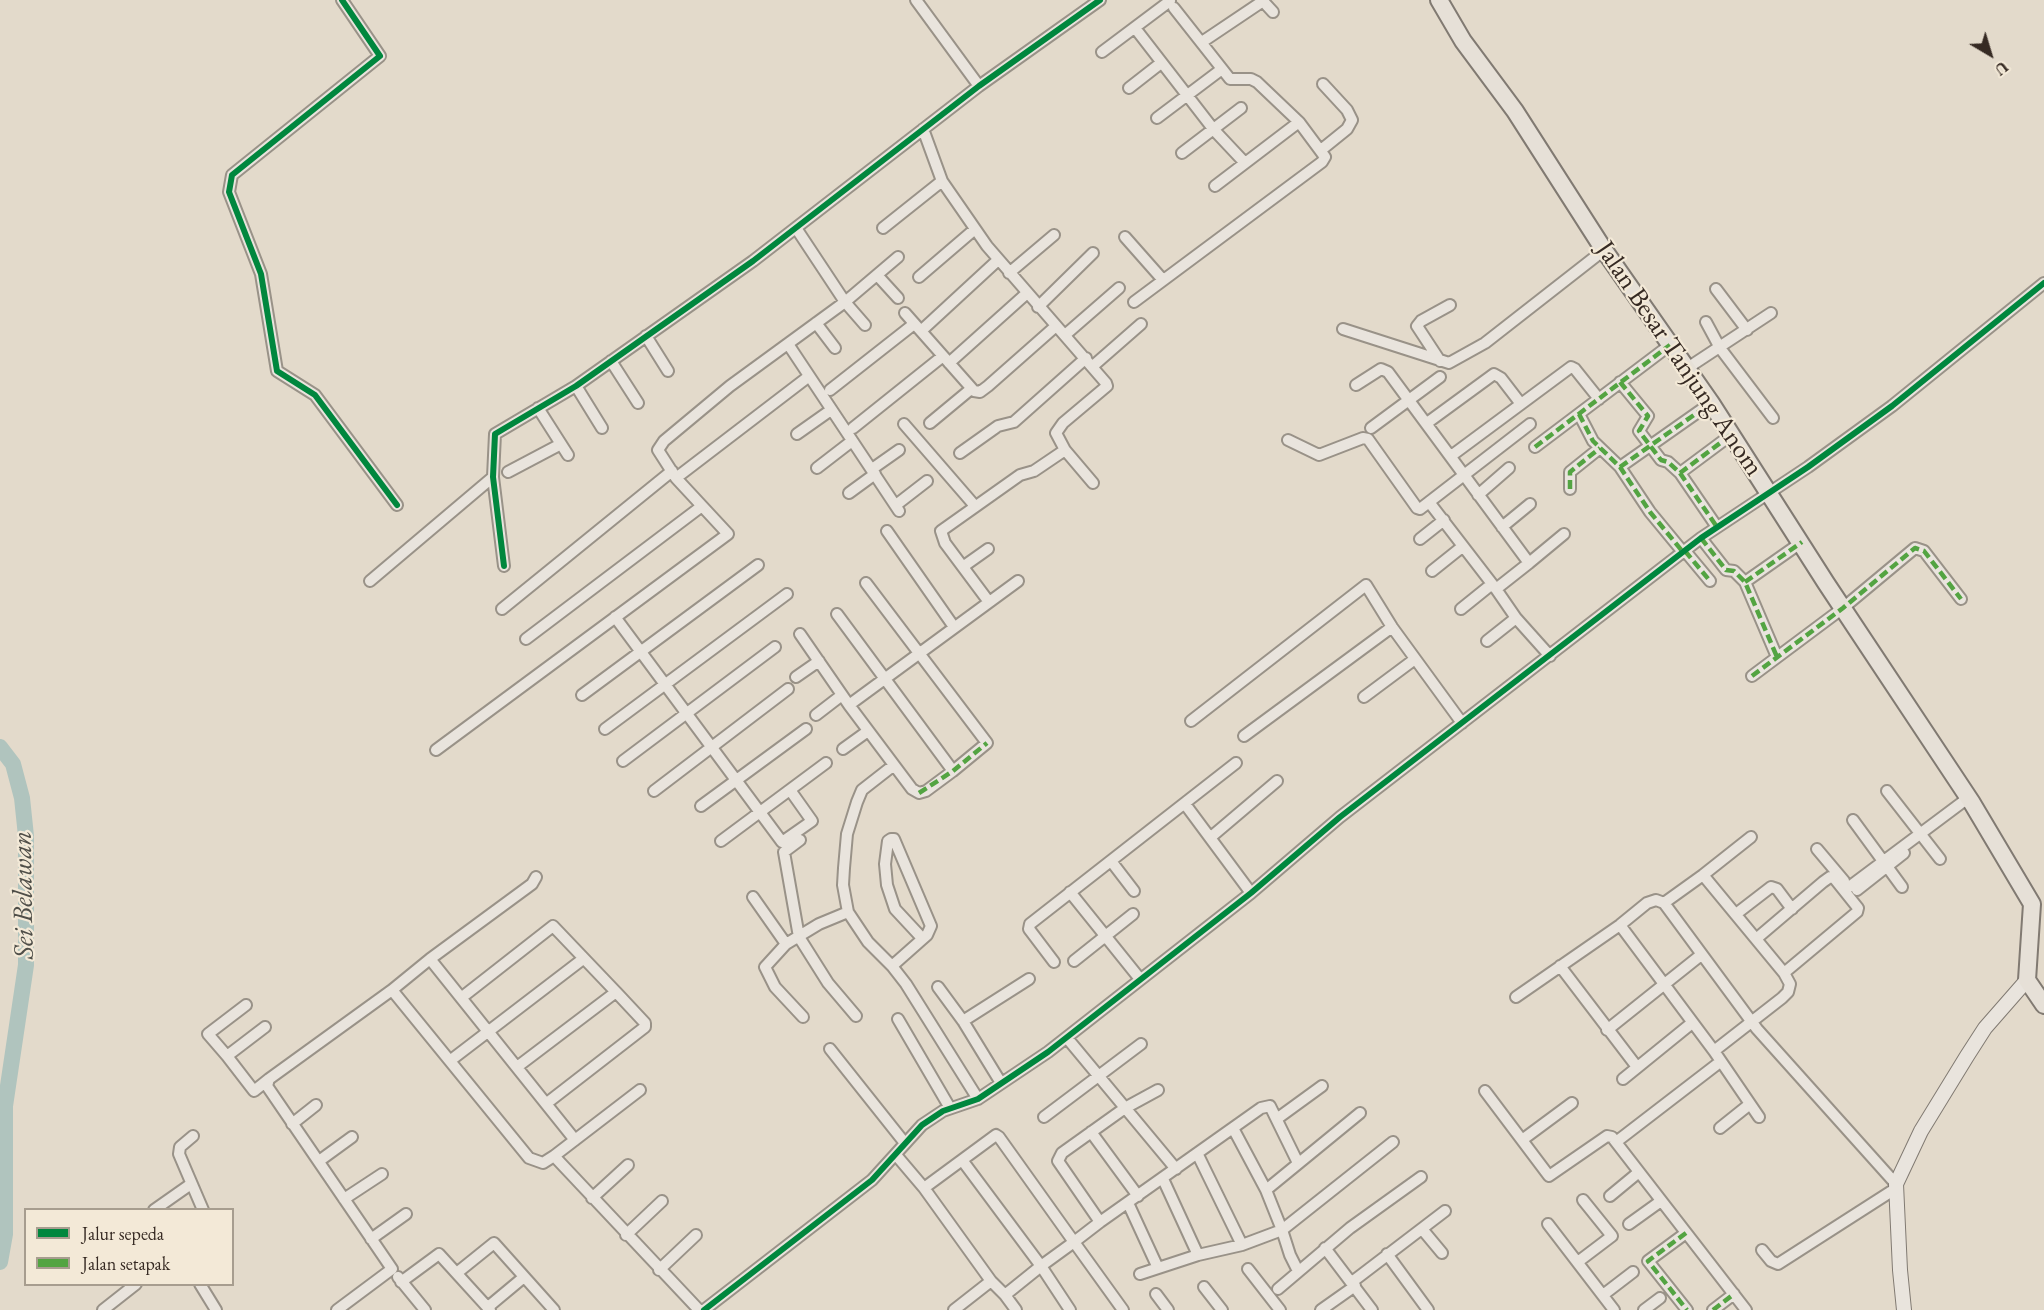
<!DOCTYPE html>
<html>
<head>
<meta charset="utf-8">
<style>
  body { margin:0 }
  #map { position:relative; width:2044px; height:1310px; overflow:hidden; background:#e3dacb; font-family:"EB Garamond",serif }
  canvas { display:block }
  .legend { position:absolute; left:24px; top:1208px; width:210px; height:78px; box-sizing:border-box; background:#f3e9d7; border:2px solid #a79d8f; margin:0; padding:8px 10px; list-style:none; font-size:18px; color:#362a23 }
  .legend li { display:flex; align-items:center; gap:12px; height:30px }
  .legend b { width:30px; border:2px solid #a79d8f }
  .north { position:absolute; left:1960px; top:24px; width:60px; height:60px; -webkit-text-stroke:4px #f3e9d7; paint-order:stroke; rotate:142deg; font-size:16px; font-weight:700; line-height:24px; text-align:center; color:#362a23 }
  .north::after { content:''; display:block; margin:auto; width:21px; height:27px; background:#362a23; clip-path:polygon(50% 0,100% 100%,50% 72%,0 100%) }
</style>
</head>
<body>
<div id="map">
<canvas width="2044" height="1310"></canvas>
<ul class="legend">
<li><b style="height:8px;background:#00873e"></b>Jalur sepeda</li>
<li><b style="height:8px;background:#53a442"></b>Jalan setapak</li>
</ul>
<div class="north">U</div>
</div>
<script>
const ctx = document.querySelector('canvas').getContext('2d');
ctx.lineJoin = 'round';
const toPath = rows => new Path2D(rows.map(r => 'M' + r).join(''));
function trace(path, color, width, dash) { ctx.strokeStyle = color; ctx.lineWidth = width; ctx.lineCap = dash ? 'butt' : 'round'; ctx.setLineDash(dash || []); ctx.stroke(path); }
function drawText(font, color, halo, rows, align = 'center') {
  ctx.font = font + ' "EB Garamond",serif'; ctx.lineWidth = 4.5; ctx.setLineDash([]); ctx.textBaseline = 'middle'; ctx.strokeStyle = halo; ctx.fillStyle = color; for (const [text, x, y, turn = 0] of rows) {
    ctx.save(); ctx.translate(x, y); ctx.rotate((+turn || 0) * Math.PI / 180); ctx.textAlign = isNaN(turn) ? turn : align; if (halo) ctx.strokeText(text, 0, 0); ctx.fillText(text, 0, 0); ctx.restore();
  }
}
trace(toPath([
  [0,747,13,764,22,798,26,836,26,965,5,1106,5,1234,0,1262]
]), '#b0c4be', 16);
const street = toPath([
  [342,0,380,56,232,175,229,192,261,274,277,371,315,395,397,505],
  [916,0,979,86],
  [1262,0,1273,12],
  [1135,28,1214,130,1245,163],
  [1202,42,1263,1],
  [1102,52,1170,1],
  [1129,88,1161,63],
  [1157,118,1222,69],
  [923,129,942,181,987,246,1106,383,1107,386,1063,423,1056,433,1065,450,1093,483],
  [1321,150,1347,129,1352,120,1347,110,1323,84],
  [1182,153,1241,108],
  [1215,186,1299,122],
  [796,228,845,302,865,325],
  [883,228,942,181],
  [1125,237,1163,280],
  [1009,273,1054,235],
  [877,275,898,298],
  [919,277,975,229],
  [1716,289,1747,330],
  [1134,302,1322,162,1325,157,1299,122,1257,82,1251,79,1230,79,1174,8],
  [1038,307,1093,253],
  [905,313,974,391,980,392,988,386,1056,326],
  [1706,322,1720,348,1773,418],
  [816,323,835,348],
  [1343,329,1449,363,1485,343,1604,250],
  [921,331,998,260],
  [1065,335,1119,288],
  [646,336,668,371],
  [788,344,899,511],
  [611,361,638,403],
  [1440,361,1417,326,1421,321,1450,305],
  [949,363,1026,294],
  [1093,366,1141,324],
  [1686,369,1771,313],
  [1620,382,1648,416,1639,431,1661,460,1668,462,1680,473,1717,527],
  [1356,385,1381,369,1388,372,1529,563,1496,589,1516,618,1550,656],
  [576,386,602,428],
  [830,390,914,324],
  [538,408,568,455],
  [1579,414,1593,441,1620,467,1650,512,1683,552],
  [930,423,971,389],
  [1427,423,1494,374,1501,378,1521,404],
  [904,424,975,506],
  [853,428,943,356],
  [1371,428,1440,377],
  [797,434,831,410],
  [1288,440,1319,455,1363,438,1368,439,1417,508,1420,509,1530,424],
  [1535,447,1670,345],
  [960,453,998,426,1014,422,1086,358],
  [1451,456,1571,367,1575,369,1599,399],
  [1620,467,1711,403],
  [817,468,852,441],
  [872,469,899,450],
  [508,472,561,444],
  [1680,473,1731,435],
  [676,478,808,377],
  [1570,489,1570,472,1600,448],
  [849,493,875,474],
  [1478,495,1509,468],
  [1429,502,1496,589],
  [896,505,927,481],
  [1502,527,1530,504],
  [887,531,954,627],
  [1701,538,1726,570,1734,571,1745,582,1777,657],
  [1420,539,1444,520],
  [1685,551,1710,581],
  [1529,563,1564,534],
  [504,566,493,477,495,434,576,386,753,261,979,86,1100,0],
  [964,566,988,549],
  [1432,571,1462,547],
  [370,581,493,477],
  [1745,582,1802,542],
  [989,602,945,543,941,531,1020,475,1034,471,1065,450],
  [502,609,672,471],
  [1461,609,1492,584],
  [837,614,953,771],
  [615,617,782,842,812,821,790,790],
  [800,634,849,705,912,789,919,793,926,791,953,771,987,743,866,583],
  [526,639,702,506],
  [1487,641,1516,618],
  [1752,676,1843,608,1915,548,1924,551,1961,599],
  [796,677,819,661],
  [582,695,758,565],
  [1364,697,1415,659],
  [849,705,1018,581],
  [816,715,842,695],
  [1191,721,1366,585,1392,627,1462,723],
  [605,729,787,594],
  [1244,736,1392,627],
  [843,749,868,731],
  [436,750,728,534,676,478,658,450,664,441,730,386,845,302,898,257],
  [623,761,775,647],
  [894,765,862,790,857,802,847,834,844,868,843,885,848,912,868,942,892,966,906,984,978,1099],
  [654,791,788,689],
  [1887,791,1940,859],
  [1185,804,1251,893],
  [701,806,806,729],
  [1853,820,1902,887],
  [1211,837,1277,781],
  [800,840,784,852,799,937,828,983,856,1016],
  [721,841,826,763],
  [1817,849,1844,881],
  [1111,861,1134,891],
  [1703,875,1751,837],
  [1849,887,1968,798],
  [1857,890,1904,853],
  [1070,892,1140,979],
  [753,897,786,944],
  [1664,903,1703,875,1784,973,1790,984,1788,992,1782,998,1714,1051],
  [1736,914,1771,887,1777,889,1792,909],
  [1620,925,1714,1051,1759,1117],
  [1756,939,1823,882,1830,877,1834,878,1858,908,1857,912,1784,973],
  [430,959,532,884,536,877],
  [1074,961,1133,914],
  [1054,962,1029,929,1030,924,1236,763],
  [892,966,927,935,931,926,894,839,891,839,888,841,885,864,887,885,895,909,922,938],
  [1560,966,1637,1067],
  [938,987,963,1021,1001,1083],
  [1516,997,1620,925,1647,903,1656,900,1664,903,1757,1029,1896,1184],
  [461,998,553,926,616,992,517,1067],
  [246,1005,208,1034,227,1056,265,1027],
  [803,1017,775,987,765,967,786,944,819,924,848,912],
  [898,1019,950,1108],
  [963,1021,1029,979],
  [1607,1030,1701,955],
  [1067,1038,1176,1169],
  [830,1049,904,1142],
  [227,1056,254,1091,269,1079],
  [451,1060,583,959],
  [1623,1079,1692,1023],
  [640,1090,554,1156,699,1310],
  [1485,1091,1549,1176,1607,1136,1612,1137,1746,1310],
  [547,1103,645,1027,645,1023,616,992],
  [1044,1117,1141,1044],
  [1278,1118,1322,1086],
  [292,1124,316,1105],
  [1720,1128,1750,1104],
  [1091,1132,1138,1196],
  [193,1136,180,1147,179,1154,203,1210],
  [1522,1140,1572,1103],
  [1616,1142,1720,1062],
  [896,1155,924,1188],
  [1198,1155,1242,1245],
  [554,1156,543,1163,529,1158,392,990,430,959,575,1140],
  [962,1160,1041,1266,1070,1310],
  [319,1161,352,1137],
  [1163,1179,1198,1255],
  [1266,1190,1360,1113],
  [1610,1196,1639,1172],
  [592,1198,628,1165],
  [344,1199,382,1174],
  [1128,1203,1158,1268],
  [154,1210,191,1184],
  [1100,1222,1058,1161,1062,1153,1125,1108,1158,1090],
  [1548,1224,1614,1310],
  [1629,1224,1661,1201],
  [1422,1229,1442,1253],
  [1686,1233,1648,1261,1687,1310],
  [626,1235,662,1201],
  [371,1239,406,1214],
  [1325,1248,1372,1310],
  [1762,1250,1771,1261,1778,1264,1895,1189],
  [1387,1254,1428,1310],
  [1579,1261,1612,1236,1583,1200],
  [1248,1269,1280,1310],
  [1301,1269,1297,1269,1290,1255,1282,1230,1393,1142],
  [659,1270,696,1235],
  [458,1272,494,1243,554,1310],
  [1140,1274,1198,1255,1242,1245,1282,1230,1266,1190,1234,1130],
  [398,1277,425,1310],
  [401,1282,439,1254,490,1310],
  [1352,1282,1445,1211],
  [200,1284,216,1310],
  [1204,1287,1222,1310],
  [1278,1289,1350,1228,1421,1177],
  [1156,1294,1168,1310],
  [1005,1295,1016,1310],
  [1603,1295,1633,1272],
  [488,1307,524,1277],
  [103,1310,136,1284],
  [337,1310,392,1269,267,1086,269,1079,392,990],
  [704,1310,872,1180,922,1125,943,1111,978,1099,1048,1052,1251,893,1340,817,1701,538,1808,467,1892,406,2044,283],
  [954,1310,991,1281],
  [1123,1310,1074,1242,999,1137,996,1135,924,1188,991,1281,1005,1295,1041,1266,1074,1242,1100,1222,1261,1108,1270,1106,1298,1163],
  [1321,1310,1355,1286],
  [1644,1310,1660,1298],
  [1713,1310,1734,1294]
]);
const secondary = toPath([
  [1904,1310,1900,1270,1896,1184,1921,1131,1967,1056,1985,1028,2027,980]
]);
const primary = toPath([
  [1439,0,1463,41,1515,111,1604,250,1711,403,1826,583,1972,803,2032,904,2027,980,2044,1005]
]);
trace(street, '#999288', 14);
trace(secondary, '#817a72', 16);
trace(primary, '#817a72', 20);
trace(street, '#e9e4dd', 10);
trace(secondary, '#e9e4dd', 14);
trace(primary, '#e6e0d7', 16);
trace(toPath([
  [1620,382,1648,416,1639,431,1661,460,1668,462,1680,473,1717,527],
  [1579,414,1593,441,1620,467,1650,512,1683,552],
  [1535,447,1670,345],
  [1620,467,1711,403],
  [1680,473,1731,435],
  [1570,489,1570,472,1600,448],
  [1701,538,1726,570,1734,571,1745,582,1777,657],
  [1685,551,1710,581],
  [1745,582,1802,542],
  [1752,676,1843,608,1915,548,1924,551,1961,599],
  [919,793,953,771,987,743],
  [1686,1233,1648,1261,1687,1310],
  [1713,1310,1734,1294]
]), '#53a442', 4.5, [9, 4.5]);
trace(toPath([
  [342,0,380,56,232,175,229,192,261,274,277,371,315,395,397,505],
  [504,566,493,477,495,434,576,386,753,261,979,86,1100,0],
  [704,1310,872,1180,922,1125,943,1111,978,1099,1048,1052,1251,893,1340,817,1701,538,1808,467,1892,406,2044,283]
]), '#00873e', 6);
drawText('27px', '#362a23', '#f3e9d7', [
  ["Jalan Besar Tanjung Anom",1679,359,56]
]);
drawText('italic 28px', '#4f4e48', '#f3e9d7', [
  ["Sei Belawan",24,895,-91]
]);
</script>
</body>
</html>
